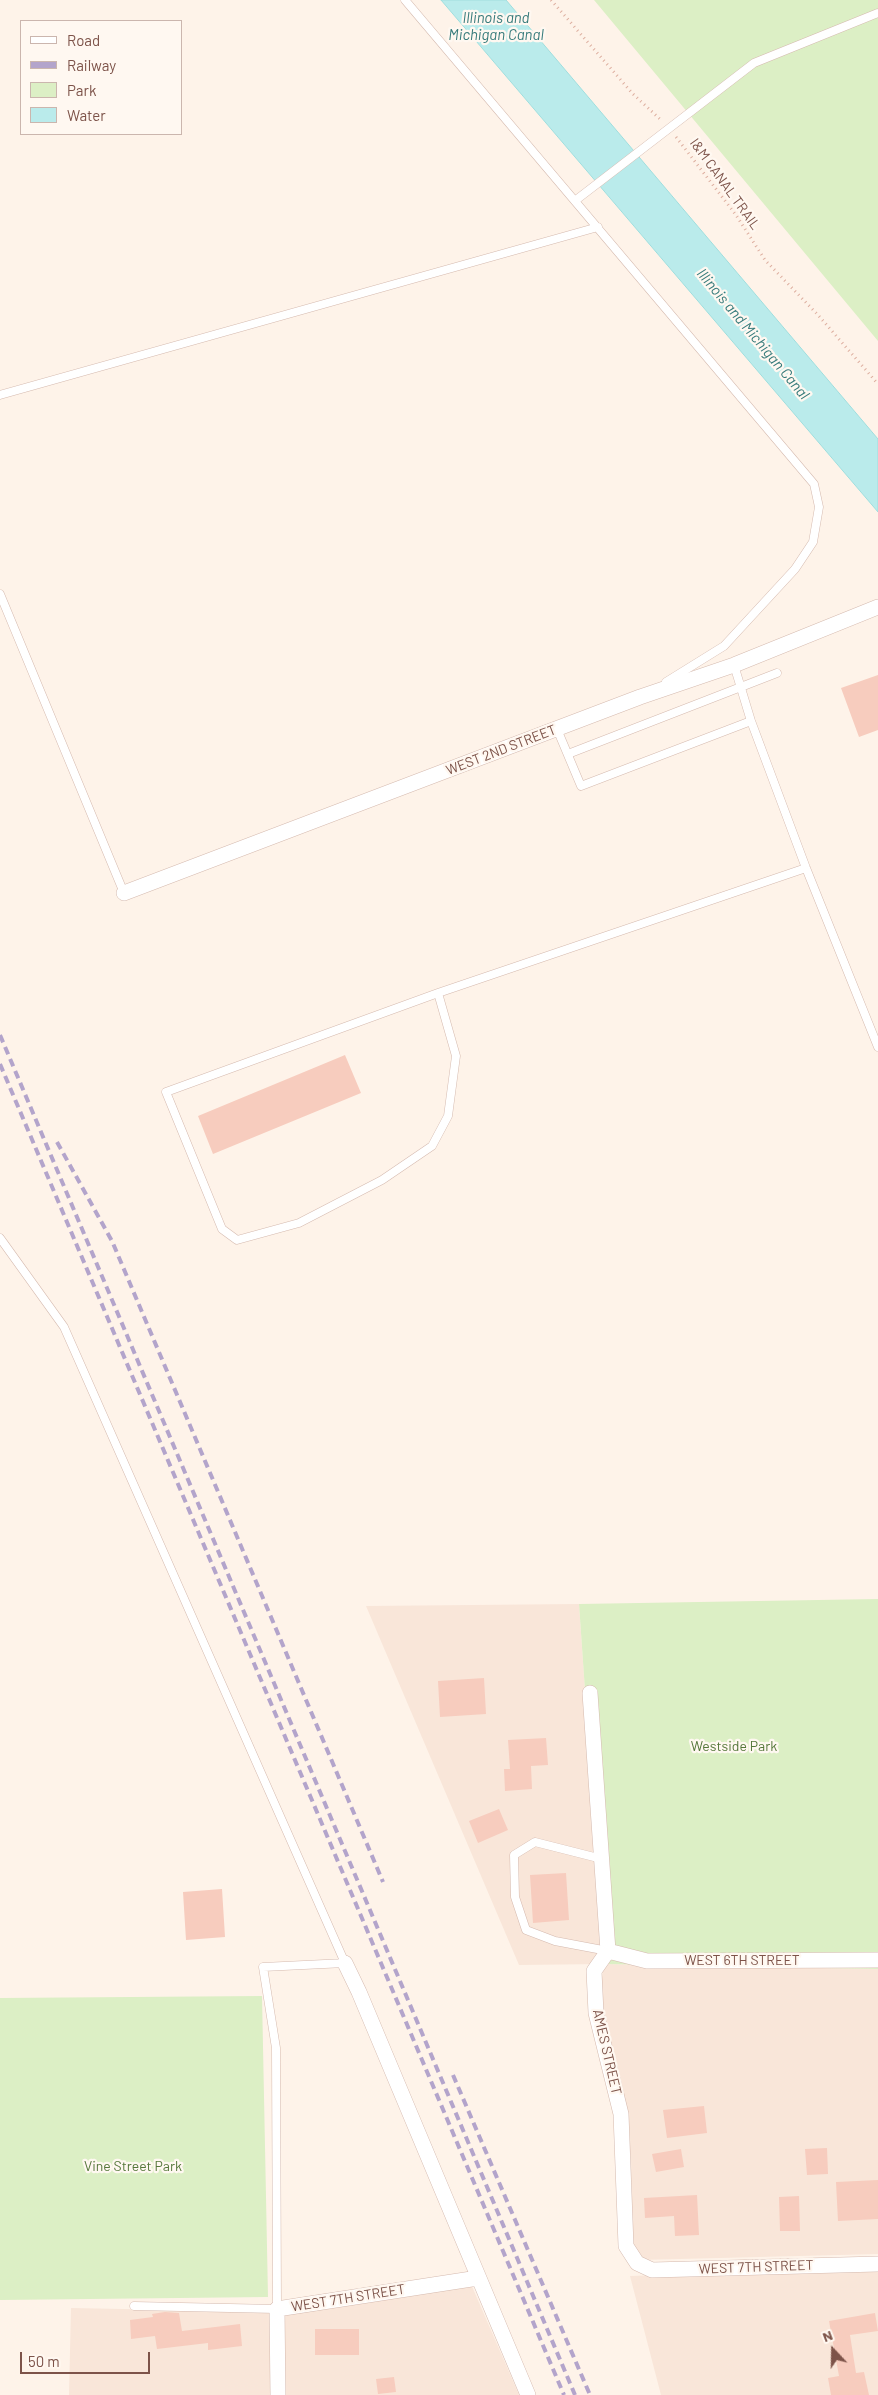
<!DOCTYPE html>
<html>
<head>
<meta charset="utf-8">
<style>
  body { margin:0 }
  #map { position:relative; width:878px; height:2395px; overflow:hidden; background:#fef3e9; font-family:Barlow,sans-serif }
  canvas { display:block }
  .legend { position:absolute; left:20px; top:20px; width:162px; height:115px; box-sizing:border-box; background:#fff8f1; border:1px solid #cbb6ae; margin:0; padding:6px 9px; list-style:none; font-size:15px; color:#7d5349 }
  .legend li { display:flex; align-items:center; gap:10px; height:25px }
  .legend b { width:25px; border:1px solid #cbb6ae }
  .north { position:absolute; left:808px; top:2325px; width:50px; height:50px; -webkit-text-stroke:4px #fff8f1; paint-order:stroke; rotate:339deg; font-size:14px; font-weight:700; line-height:20px; text-align:center; color:#7d5349 }
  .north::after { content:''; display:block; margin:auto; width:18px; height:22px; background:#7d5349; clip-path:polygon(50% 0,100% 100%,50% 72%,0 100%) }
  .scale { position:absolute; left:20px; top:2352px; width:130px; height:22px; box-sizing:border-box; border:2px solid #7d5349; border-top:0; padding-left:6px; font-size:15px; line-height:18px; white-space:nowrap; color:#7d5349; -webkit-text-stroke:4px #fff8f1; paint-order:stroke }
</style>
</head>
<body>
<div id="map">
<canvas width="878" height="2395"></canvas>
<ul class="legend">
<li><b style="height:6px;background:#fff"></b>Road</li>
<li><b style="height:6px;background:#b3a4cb"></b>Railway</li>
<li><b style="height:14px;background:#dcefc5"></b>Park</li>
<li><b style="height:14px;background:#baebeb"></b>Water</li>
</ul>
<div class="north">N</div>
<div class="scale">50 m</div>
</div>
<script>
const ctx = document.querySelector('canvas').getContext('2d');
ctx.lineJoin = 'round';
function fill(path, color) { ctx.fillStyle = color; ctx.fill(path, 'evenodd'); }
const toPath = rows => new Path2D(rows.map(r => 'M' + r).join(''));
function trace(path, color, width, dash) { ctx.strokeStyle = color; ctx.lineWidth = width; ctx.lineCap = dash ? 'butt' : 'round'; ctx.setLineDash(dash || []); ctx.stroke(path); }
function drawText(font, color, halo, rows, align = 'center') {
  ctx.font = font + ' Barlow,sans-serif'; ctx.lineWidth = 4.5; ctx.setLineDash([]); ctx.textBaseline = 'middle'; ctx.strokeStyle = halo; ctx.fillStyle = color; for (const [text, x, y, turn = 0] of rows) {
    ctx.save(); ctx.translate(x, y); ctx.rotate((+turn || 0) * Math.PI / 180); ctx.textAlign = isNaN(turn) ? turn : align; if (halo) ctx.strokeText(text, 0, 0); ctx.fillText(text, 0, 0); ctx.restore();
  }
}
fill(toPath([
  [579,1604,604,1964,878,1969,878,2254,640,2260,632,2243,631,2160,626,2116,600,1995,604,1964,519,1965,366,1606],
  [878,2268,878,2395,661,2395,630,2276],
  [471,2284,519,2395,69,2395,71,2308,280,2312]
]), '#f9e6d9');
fill(toPath([
  [594,0,878,0,878,341],
  [878,1599,878,1969,604,1964,579,1604],
  [262,1996,268,2297,0,2300,0,1998]
]), '#dcefc5');
const water = toPath([
  [441,0,506,0,878,439,878,512,441,0]
]);
fill(water, '#baebeb');
trace(water, '#9fdede', 1);
fill(toPath([
  [878,675,878,730,859,737,841,688],
  [345,1055,361,1093,213,1154,198,1116],
  [484,1678,486,1714,440,1717,438,1681],
  [546,1738,548,1765,531,1766,532,1789,505,1791,504,1769,510,1769,508,1740],
  [499,1809,508,1830,478,1843,469,1821],
  [566,1873,569,1920,533,1923,530,1875],
  [222,1889,225,1937,186,1940,183,1892],
  [704,2106,707,2133,667,2138,663,2110],
  [827,2148,828,2174,807,2175,805,2149],
  [681,2149,684,2167,656,2172,652,2154],
  [878,2180,878,2219,838,2221,836,2182],
  [697,2195,699,2235,675,2236,674,2216,645,2218,644,2198],
  [799,2196,800,2231,780,2231,779,2197],
  [165,2312,179,2313,182,2331,240,2324,242,2346,208,2350,208,2343,157,2349,155,2336,131,2339,130,2320,153,2317,152,2314],
  [875,2313,878,2331,850,2335,856,2373,864,2372,869,2395,831,2395,828,2378,839,2376,829,2321],
  [315,2329,359,2329,359,2355,315,2355],
  [394,2377,396,2392,378,2394,376,2379]
]), '#f7ccbe');
const service = toPath([
  [405,0,814,484,819,507,813,542,795,569,724,646,666,682],
  [576,200,754,63,878,13],
  [0,395,598,227],
  [0,594,124,893],
  [734,665,751,721,806,868,878,1047],
  [557,729,581,786,751,721],
  [568,754,777,673],
  [438,993,456,1056,448,1116,432,1146,382,1180,299,1223,237,1240,222,1229,166,1092,438,993,806,868],
  [0,1238,64,1327,345,1963,263,1967,276,2048,277,2309,134,2306],
  [602,1859,535,1842,514,1855,515,1897,526,1930,555,1941,608,1951]
]);
const minor = toPath([
  [124,893,640,697,734,665,878,607],
  [590,1693,608,1951,594,1971,596,2013,621,2114,626,2246,637,2263,652,2270,878,2264],
  [608,1951,647,1961,878,1960],
  [345,1963,359,1992,528,2395],
  [278,2395,277,2309,478,2278]
]);
trace(service, '#d5baaf', 9);
trace(minor, '#d5baaf', 16);
trace(toPath([
  [551,0,633,94,662,121],
  [676,137,736,215,765,260,818,315,878,384]
]), '#ddae9f', 3, [1, 4]);
trace(service, '#fff', 8);
trace(minor, '#fff', 15);
trace(toPath([
  [0,1035,575,2395],
  [0,1064,564,2395],
  [57,1142,112,1241,383,1882],
  [453,2075,590,2395]
]), '#b3a4cb', 4, [8, 5]);
drawText('14px', '#7d5349', '#fff8f1', [
  ["I&M CANAL TRAIL",725,184,54],
  ["WEST 2ND STREET",501,750,-21],
  ["WEST 6TH STREET",742,1960],
  ["AMES STREET",607,2052,77],
  ["WEST 7TH STREET",756,2267,-2],
  ["WEST 7TH STREET",348,2298,-9]
]);
drawText('14px', '#55773a', '#fff8f1', [
  ["Westside Park",734,1746],
  ["Vine Street Park",133,2166]
]);
drawText('italic 15px', '#377b7b', '#fff8f1', [
  ["Illinois and",496,18],
  ["Michigan Canal",496,35],
  ["Illinois and Michigan Canal",753,334,50]
]);
</script>
</body>
</html>
